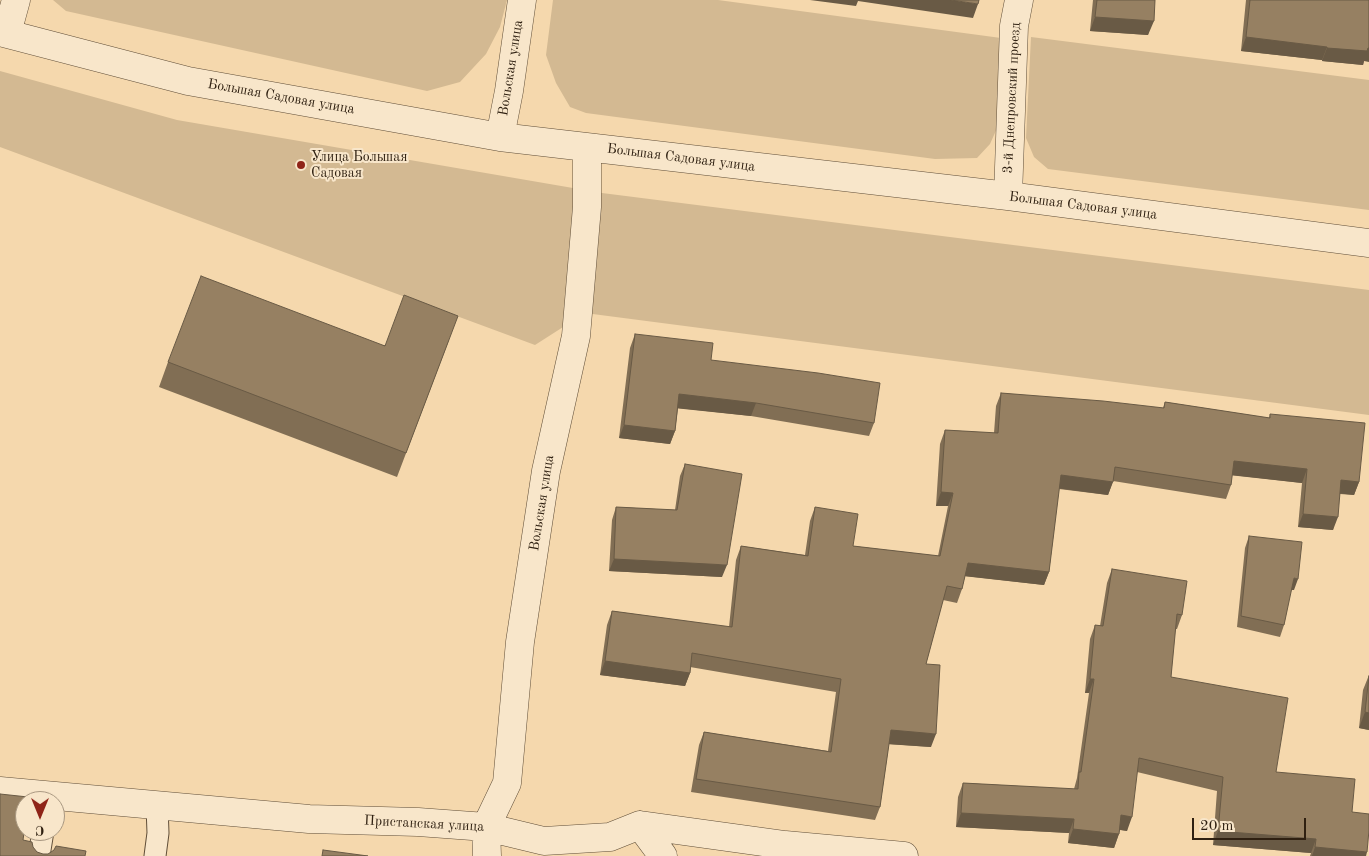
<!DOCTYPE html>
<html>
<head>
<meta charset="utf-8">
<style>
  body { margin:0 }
  #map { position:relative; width:1369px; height:856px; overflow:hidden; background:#f5d8ad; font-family:"Old Standard TT",serif }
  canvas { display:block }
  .north { position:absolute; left:15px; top:791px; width:50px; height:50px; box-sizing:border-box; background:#f8e6ca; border:1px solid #a89780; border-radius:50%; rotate:180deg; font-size:14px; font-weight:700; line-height:20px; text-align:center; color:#2f2011 }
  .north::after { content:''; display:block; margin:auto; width:18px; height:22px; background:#8f2418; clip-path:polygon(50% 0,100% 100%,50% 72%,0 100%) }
  .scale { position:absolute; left:1192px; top:818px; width:114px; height:22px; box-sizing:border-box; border:2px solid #2f2011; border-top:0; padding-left:6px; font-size:15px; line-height:18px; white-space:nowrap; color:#2f2011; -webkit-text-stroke:4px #f8e6ca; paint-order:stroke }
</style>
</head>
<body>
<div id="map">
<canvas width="1369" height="856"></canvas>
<div class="north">С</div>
<div class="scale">20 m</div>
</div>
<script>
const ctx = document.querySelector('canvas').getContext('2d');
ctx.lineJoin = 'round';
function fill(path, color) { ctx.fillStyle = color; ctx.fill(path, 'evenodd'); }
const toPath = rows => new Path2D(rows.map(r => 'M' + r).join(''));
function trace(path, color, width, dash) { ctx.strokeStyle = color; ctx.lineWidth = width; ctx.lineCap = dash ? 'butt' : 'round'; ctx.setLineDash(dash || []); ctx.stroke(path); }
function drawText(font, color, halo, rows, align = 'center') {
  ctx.font = font + ' "Old Standard TT",serif'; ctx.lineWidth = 4; ctx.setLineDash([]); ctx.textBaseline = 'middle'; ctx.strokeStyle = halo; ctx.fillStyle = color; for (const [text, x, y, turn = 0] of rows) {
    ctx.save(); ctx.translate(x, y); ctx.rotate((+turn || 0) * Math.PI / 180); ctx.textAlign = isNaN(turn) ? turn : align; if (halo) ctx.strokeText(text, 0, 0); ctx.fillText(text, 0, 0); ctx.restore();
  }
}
fill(toPath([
  [53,0,507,0,500,27,486,54,460,82,427,91,66,11],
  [553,0,718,0,1001,38,998,126,990,144,977,158,935,159,586,113,570,107,556,83,546,55],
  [1031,37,1369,80,1369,210,1048,169,1034,157,1026,138],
  [0,71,177,120,602,193,1369,290,1369,415,585,313,535,345,0,147]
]), '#d3b992');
const lane = toPath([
  [39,856,43,831],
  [155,856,158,833,157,806]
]);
const street = toPath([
  [0,32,188,81,500,137,1008,196,1369,243],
  [7,33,16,0],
  [500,137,509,91,522,0],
  [1008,196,1014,26,1019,0],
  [0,791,309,819,418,822,486,827,544,841,610,837,640,825,785,845,904,856],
  [640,825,663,856],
  [487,856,486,827,507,783,520,642,546,471,576,336,587,207,587,147]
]);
trace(lane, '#604e38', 23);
trace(street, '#604e38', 29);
trace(lane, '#f8e6ca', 21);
trace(street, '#f8e6ca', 28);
fill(toPath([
  [1093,0,1155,0,1148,35,1090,31],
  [1246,0,1369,0,1364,61,1363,65,1322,61,1322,60,1241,51],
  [635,334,711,360,874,423,869,436,751,416,678,408,675,431,670,444,619,438,630,348],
  [449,340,397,477,159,387,168,362],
  [1001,393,1163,408,1165,402,1269,418,1270,414,1359,482,1354,495,1340,494,1333,530,1298,527,1302,483,1232,475,1231,485,1226,499,1113,481,1108,495,1059,489,1049,572,1044,585,965,576,962,589,957,603,943,600,926,664,931,747,889,744,880,807,875,820,691,792,699,745,704,732,828,751,836,692,690,667,690,673,685,686,600,675,607,625,612,611,729,627,736,560,741,546,805,555,810,521,815,507,853,546,938,556,948,506,936,506,940,444,945,430,994,433,996,406],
  [685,464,722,577,609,571,612,520,616,507,675,510,680,476],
  [1249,536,1294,590,1291,590,1284,625,1280,637,1237,627,1245,548],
  [1112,569,1182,615,1177,629,1175,629,1171,677,1276,772,1352,812,1366,856,1310,856,1311,853,1213,845,1217,791,1137,772,1127,831,1120,830,1114,848,1068,843,1069,833,956,827,958,797,963,783,1074,789,1077,778,1089,693,1085,693,1090,639,1095,625,1100,626,1107,583],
  [1369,675,1369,730,1359,728,1363,690]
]), '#816e54');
fill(toPath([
  [810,0,951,0,978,4,973,18,858,1,856,6],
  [1095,17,1154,21,1148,35,1090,31],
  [1246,37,1327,47,1322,60,1241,51],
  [1327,48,1369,48,1369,62,1364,61,1363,65,1322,61],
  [679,394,756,403,751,416,674,408],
  [624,425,675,431,670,444,619,438],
  [1234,461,1307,469,1302,483,1229,475],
  [1061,475,1113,482,1108,495,1056,488],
  [1341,480,1359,482,1354,495,1336,493],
  [941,492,953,493,948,506,936,506],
  [1303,514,1338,517,1333,530,1298,527],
  [614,559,727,565,722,577,609,571],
  [968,563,1049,572,1044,585,963,576],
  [1294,578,1298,579,1294,590,1290,590],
  [605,661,690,673,685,686,600,675],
  [1090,679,1094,679,1089,693,1085,693],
  [1365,712,1369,713,1369,730,1359,728],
  [891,730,936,734,931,747,886,744],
  [961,813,1074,819,1069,833,956,827],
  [1121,815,1132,817,1127,831,1116,829],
  [1073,829,1119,834,1114,848,1068,843],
  [1218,831,1316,839,1311,853,1213,845],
  [1315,847,1367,852,1366,856,1312,856]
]), '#695a45');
const building = toPath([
  [951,0,979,0,978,4,951,0],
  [1097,0,1155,0,1154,21,1095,17,1097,0],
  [1250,0,1369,0,1369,48,1368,48,1367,51,1327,48,1327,47,1246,37,1250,0],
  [201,276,385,346,404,295,458,316,406,453,168,362,201,276],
  [635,334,713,343,711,360,818,373,880,383,874,423,756,403,679,394,675,431,624,425,635,334],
  [1001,393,1103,401,1164,408,1165,402,1270,418,1270,414,1365,423,1359,482,1341,480,1338,517,1303,514,1307,469,1234,461,1231,485,1115,467,1113,482,1061,475,1049,572,968,563,962,589,947,586,926,664,940,665,936,734,891,730,880,807,696,779,704,732,831,752,841,679,692,653,690,673,605,661,612,611,732,627,741,546,808,556,815,507,858,514,853,546,940,556,953,493,941,492,945,430,998,433,1001,393],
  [685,464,742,474,727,565,614,559,616,507,677,510,685,464],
  [1249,536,1302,542,1298,579,1294,578,1284,625,1241,616,1249,536],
  [1112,569,1187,581,1182,615,1177,614,1171,677,1288,698,1276,772,1355,779,1352,812,1369,814,1369,830,1367,852,1315,847,1316,839,1218,831,1223,777,1139,758,1132,817,1121,815,1119,834,1073,829,1074,819,961,813,963,783,1078,789,1079,772,1081,772,1094,679,1090,679,1095,625,1103,626,1112,569],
  [1369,676,1369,713,1365,712,1369,676],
  [0,794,28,797,28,801,25,801,25,826,23,840,32,842,33,847,37,852,43,854,48,854,54,850,56,846,86,851,85,856,0,856,0,794],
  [323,850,368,856,322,856,323,850]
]);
fill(building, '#968062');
trace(building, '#695a45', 1);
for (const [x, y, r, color] of [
  [301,165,5,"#8f2418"]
]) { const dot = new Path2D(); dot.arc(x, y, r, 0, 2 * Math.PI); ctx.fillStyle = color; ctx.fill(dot); trace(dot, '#f8e6ca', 2); }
drawText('14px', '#2f2011', '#f8e6ca', [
  ["Вольская улица",511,68,-81],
  ["Большая Садовая улица",281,97,10],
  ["3-й Днепровский проезд",1012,98,-87],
  ["Большая Садовая улица",681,158,7],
  ["Большая Садовая улица",1083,206,7],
  ["Вольская улица",542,503,-81],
  ["Пристанская улица",424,824,3]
]);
drawText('14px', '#2f2011', '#f8e6ca', [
  ["Улица Большая",311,157],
  ["Садовая",311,173]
], 'left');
</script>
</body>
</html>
